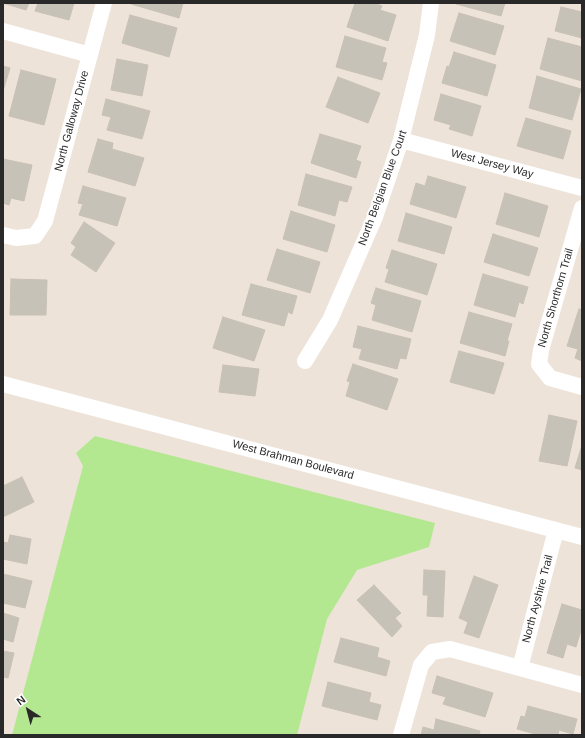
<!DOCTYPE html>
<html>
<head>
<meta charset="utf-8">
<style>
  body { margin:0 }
  #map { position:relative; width:585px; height:738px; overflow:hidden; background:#ede3d9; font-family:Arial,sans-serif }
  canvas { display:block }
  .frame { position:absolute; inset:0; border:4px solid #292929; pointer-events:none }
  .north { position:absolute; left:8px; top:690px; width:40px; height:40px; -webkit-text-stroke:3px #fff; paint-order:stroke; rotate:324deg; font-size:11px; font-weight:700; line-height:16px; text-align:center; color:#292929 }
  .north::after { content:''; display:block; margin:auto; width:14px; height:18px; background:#292929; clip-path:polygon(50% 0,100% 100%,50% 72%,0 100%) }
</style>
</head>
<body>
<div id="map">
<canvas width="585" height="738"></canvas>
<div class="frame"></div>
<div class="north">N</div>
</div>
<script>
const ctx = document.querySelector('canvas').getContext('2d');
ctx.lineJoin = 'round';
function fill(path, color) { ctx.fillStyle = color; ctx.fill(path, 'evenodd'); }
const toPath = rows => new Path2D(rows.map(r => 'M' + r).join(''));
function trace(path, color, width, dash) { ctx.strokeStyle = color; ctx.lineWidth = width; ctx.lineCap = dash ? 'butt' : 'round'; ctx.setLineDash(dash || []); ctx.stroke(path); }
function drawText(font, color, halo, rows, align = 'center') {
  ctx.font = font + ' Arial,sans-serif'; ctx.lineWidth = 3.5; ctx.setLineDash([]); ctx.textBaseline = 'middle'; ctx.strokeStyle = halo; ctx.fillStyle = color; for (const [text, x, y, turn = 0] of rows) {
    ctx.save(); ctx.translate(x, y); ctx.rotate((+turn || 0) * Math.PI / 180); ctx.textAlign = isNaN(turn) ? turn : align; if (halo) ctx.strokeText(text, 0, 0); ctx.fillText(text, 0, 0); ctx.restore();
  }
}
fill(toPath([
  [95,436,435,523,429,547,357,570,327,619,297,735,12,735,83,466,76,453]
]), '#b3e891');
const building = toPath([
  [3,3,29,3,26,10,3,3],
  [38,3,74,3,69,20,35,11,38,3],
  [131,3,183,3,179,18,131,4,131,3],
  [355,3,374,3,382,6,380,10,396,15,388,41,347,27,355,3],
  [456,3,505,3,501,16,456,4,456,3],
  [561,7,582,12,582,38,555,31,561,7],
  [459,13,504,26,495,55,450,41,459,13],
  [130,15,177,28,169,57,122,43,130,15],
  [345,36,386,48,382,62,387,63,382,80,336,67,345,36],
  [548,38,582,47,582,81,540,69,548,38],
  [454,52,496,65,487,96,442,83,447,66,449,67,454,52],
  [117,59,148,65,142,96,111,90,117,59],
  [3,66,10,68,3,91,3,66],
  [21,70,56,79,44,125,9,116,21,70],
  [537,76,581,89,572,120,529,108,537,76],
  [338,77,380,93,368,123,326,107,338,77],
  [441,94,481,106,472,136,449,129,451,125,434,120,441,94],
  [106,99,150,111,142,139,107,130,111,117,102,115,106,99],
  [526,118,571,131,563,159,517,146,526,118],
  [320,134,361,146,356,160,361,162,356,178,311,163,320,134],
  [98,139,113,143,112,149,144,158,135,186,88,172,98,139],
  [3,159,32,165,24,201,11,198,9,205,3,203,3,159],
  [306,174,352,187,347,202,339,200,335,216,298,205,306,174],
  [428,176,466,187,456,218,410,204,416,183,425,186,428,176],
  [83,186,126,198,117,226,79,215,83,204,78,203,83,186],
  [505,193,548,206,539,237,496,224,505,193],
  [291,211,335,225,327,252,283,239,291,211],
  [406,213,452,227,444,254,398,241,406,213],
  [84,222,115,243,96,272,71,255,76,247,71,243,84,222],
  [493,234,538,248,529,276,484,262,493,234],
  [277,249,320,262,310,293,267,280,277,249],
  [392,250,437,264,427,295,385,282,389,269,386,268,392,250],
  [483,274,528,287,523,304,519,302,515,317,474,305,483,274],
  [11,279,47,280,46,315,10,315,11,279],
  [251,284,297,296,292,314,288,312,284,326,242,315,251,284],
  [376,288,421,301,412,332,372,320,376,305,371,303,376,288],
  [579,309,582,310,582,361,575,358,578,349,567,346,579,309],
  [469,312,512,324,507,341,509,341,505,356,460,343,469,312],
  [223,317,265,330,254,361,213,348,223,317],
  [358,326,411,339,406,359,400,358,397,369,359,359,362,349,353,347,358,326],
  [459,351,504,363,494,394,450,382,459,351],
  [353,364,398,379,387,410,346,396,350,382,347,381,353,364],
  [223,365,259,369,255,396,219,392,223,365],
  [549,415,577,421,567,466,539,461,549,415],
  [582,445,582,470,575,468,582,445],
  [22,477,34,502,3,517,3,486,22,477],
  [10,535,31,539,27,564,3,559,3,542,8,543,10,535],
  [424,570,445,571,443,617,427,616,428,595,423,595,424,570],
  [3,574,32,581,25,608,3,603,3,574],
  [474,576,498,585,479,638,464,633,468,622,459,618,474,576],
  [374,585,401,613,395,618,402,626,392,637,357,600,374,585],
  [562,604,582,610,582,627,576,647,567,644,563,658,547,653,562,604],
  [3,613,19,618,13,642,3,639,3,613],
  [341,638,379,648,377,657,390,661,386,676,334,662,341,638],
  [3,651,14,653,8,678,3,677,3,651],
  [437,676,493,693,485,717,443,704,446,697,432,693,437,676],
  [328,682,371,693,369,702,381,705,377,720,322,706,328,682],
  [528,706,577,719,573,734,559,730,558,735,539,735,517,729,521,716,525,717,528,706],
  [436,719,480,731,479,735,421,735,423,727,434,730,436,719]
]);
fill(building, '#c7c2b8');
trace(building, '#c8c0b3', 1);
trace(toPath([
  [3,31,90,55],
  [401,140,582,188],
  [582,208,541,350,539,364,550,378,582,387],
  [3,235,16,238,35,236,45,221,104,3],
  [305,361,330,320,375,217,401,140,427,35,431,3],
  [3,384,582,537],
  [520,668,556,530],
  [401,735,421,665,432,652,450,649,582,685]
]), '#fff', 16);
drawText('11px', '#292929', '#fff', [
  ["North Galloway Drive",72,121,-75],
  ["West Jersey Way",492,164,15],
  ["North Belgian Blue Court",383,188,-70],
  ["North Shorthorn Trail",556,298,-74],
  ["West Brahman Boulevard",293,460,15],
  ["North Ayshire Trail",538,599,-75]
]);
</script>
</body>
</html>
